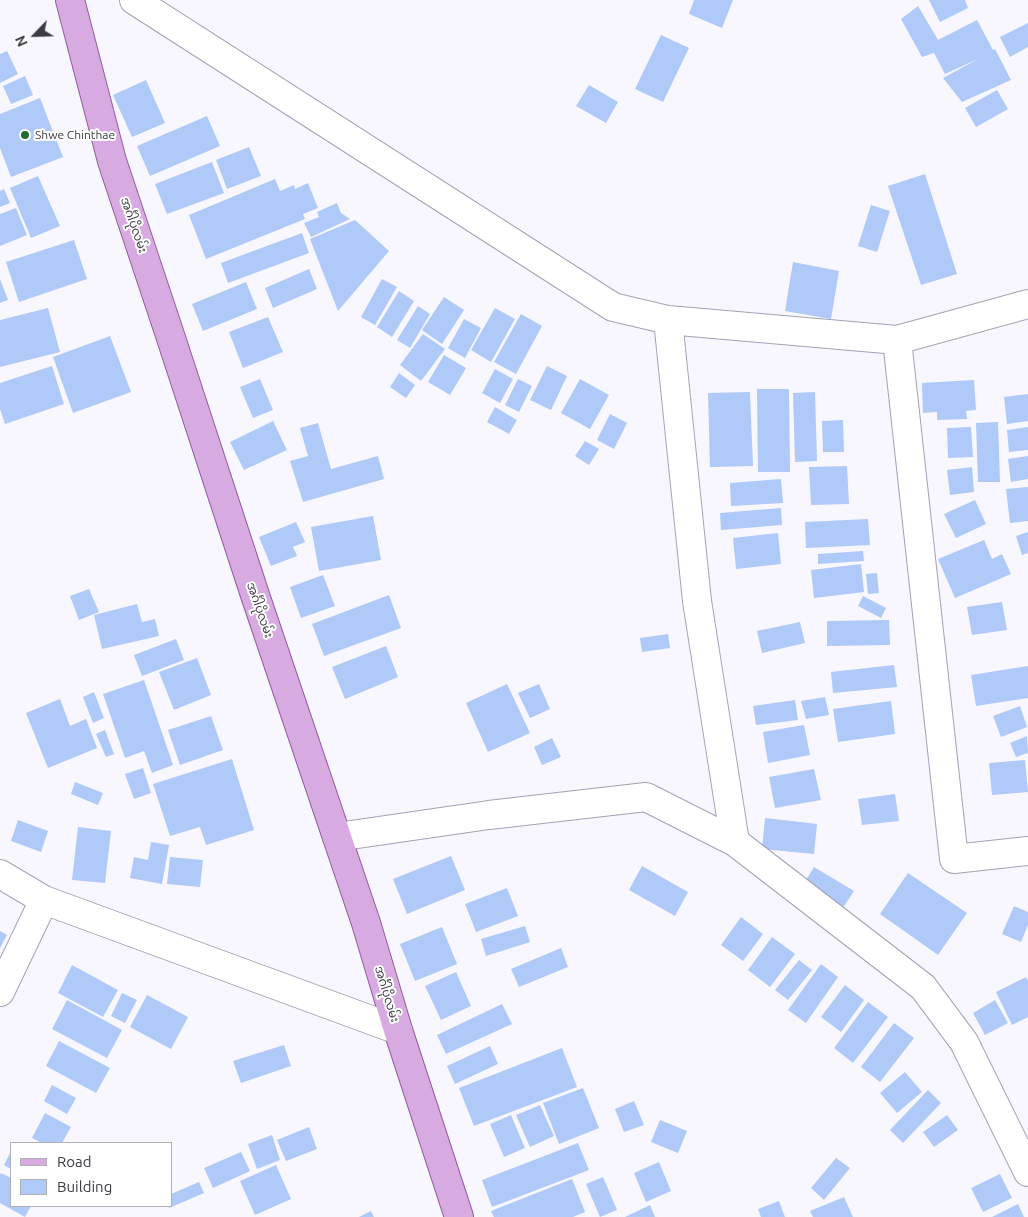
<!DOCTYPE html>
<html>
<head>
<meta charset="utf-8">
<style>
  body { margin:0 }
  #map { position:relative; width:1028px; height:1217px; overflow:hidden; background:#f8f7ff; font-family:Ubuntu,sans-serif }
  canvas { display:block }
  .legend { position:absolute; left:10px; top:1142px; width:162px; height:65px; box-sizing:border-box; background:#fff; border:1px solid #b1b1b4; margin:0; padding:6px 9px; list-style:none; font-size:15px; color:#3c3b43 }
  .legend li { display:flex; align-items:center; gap:10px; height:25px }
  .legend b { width:25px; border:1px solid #b1b1b4 }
  .north { position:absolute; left:10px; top:10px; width:50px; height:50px; -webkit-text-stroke:4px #fff; paint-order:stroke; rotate:246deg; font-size:14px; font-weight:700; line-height:20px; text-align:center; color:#3c3b43 }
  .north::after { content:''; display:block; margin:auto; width:18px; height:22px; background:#3c3b43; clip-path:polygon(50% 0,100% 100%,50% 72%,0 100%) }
</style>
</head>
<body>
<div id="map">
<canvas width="1028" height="1217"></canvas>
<ul class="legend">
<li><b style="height:6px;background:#d7aae2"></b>Road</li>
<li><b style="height:14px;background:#afc9f9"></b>Building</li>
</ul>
<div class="north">N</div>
</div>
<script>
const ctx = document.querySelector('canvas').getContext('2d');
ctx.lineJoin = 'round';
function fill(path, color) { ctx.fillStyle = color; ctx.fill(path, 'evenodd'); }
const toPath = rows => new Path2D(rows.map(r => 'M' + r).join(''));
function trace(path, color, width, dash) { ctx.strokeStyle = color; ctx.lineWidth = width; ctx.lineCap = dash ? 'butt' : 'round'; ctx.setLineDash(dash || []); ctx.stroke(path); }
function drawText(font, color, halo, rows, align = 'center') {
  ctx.font = font + ' Ubuntu,"Noto Sans Myanmar",sans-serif'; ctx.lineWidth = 4; ctx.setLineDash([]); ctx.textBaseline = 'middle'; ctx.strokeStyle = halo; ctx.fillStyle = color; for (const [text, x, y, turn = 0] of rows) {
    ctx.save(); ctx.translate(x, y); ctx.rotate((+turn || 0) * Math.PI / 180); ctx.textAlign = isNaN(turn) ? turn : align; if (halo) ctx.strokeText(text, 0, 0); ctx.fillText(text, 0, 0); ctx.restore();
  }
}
fill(toPath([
  [694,0,733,0,722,28,689,14],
  [929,0,965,0,968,8,940,22],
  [918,6,938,40,977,20,993,50,995,49,1011,80,962,102,943,78,978,59,945,74,934,53,922,57,901,19],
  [1028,23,1028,47,1010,57,1000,37],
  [661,35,689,48,663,102,635,89],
  [7,51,18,74,0,83,0,54],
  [25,76,33,95,11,104,3,86],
  [146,80,165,123,132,137,113,95],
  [589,85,618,102,606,123,576,106],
  [997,90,1008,109,976,127,965,108],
  [40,98,63,157,11,177,0,148,0,114],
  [207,116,220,146,150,176,137,146],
  [249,147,261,176,227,189,216,160],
  [212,162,224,193,167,214,155,184],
  [925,174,957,274,921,285,888,186],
  [38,176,60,226,31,238,10,188],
  [275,179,280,191,294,185,295,189,308,183,318,208,303,214,305,219,206,259,189,215],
  [4,189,10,203,0,207,0,191],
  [337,203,341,213,350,219,311,237,304,223,319,217,317,212],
  [871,205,890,211,877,252,858,246],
  [16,208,27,235,0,246,0,214],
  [355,220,389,251,338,311,310,239],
  [302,233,309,253,228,283,221,263],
  [74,240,87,279,19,302,6,262],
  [793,262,839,271,831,319,785,311],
  [309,269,317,289,273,308,265,288],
  [0,279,8,300,0,303],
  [382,279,397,287,375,325,361,317],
  [246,282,257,309,203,331,192,304],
  [399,291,414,301,392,337,377,327],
  [444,297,464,310,442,344,422,330],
  [418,306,430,314,410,348,397,340],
  [48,308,60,352,0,367,0,320],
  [495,308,515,319,491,362,471,350],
  [521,314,542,326,516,374,494,362],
  [268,317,283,352,243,368,229,332],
  [464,319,481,328,465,358,448,348],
  [423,334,445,349,421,381,400,365],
  [110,336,131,392,73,413,53,357],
  [444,355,466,368,450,395,428,382],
  [52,366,64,404,5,424,0,409,0,383],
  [547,366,567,376,551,410,530,400],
  [495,369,513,379,500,403,482,393],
  [399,373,415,385,406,398,390,387],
  [260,379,273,410,253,418,240,387],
  [518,379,532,386,519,412,505,405],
  [580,379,609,395,590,429,561,413],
  [974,380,976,410,966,411,967,419,937,420,937,412,923,413,922,383],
  [757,389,789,389,790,472,758,472],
  [750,392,753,466,710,467,708,393],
  [815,392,817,461,795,462,793,393],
  [1028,394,1028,421,1007,424,1004,397],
  [495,407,517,420,509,434,487,422],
  [610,414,627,423,614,449,597,440],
  [843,420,844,452,823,452,822,421],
  [273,421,287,450,244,470,230,442],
  [998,422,1000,482,978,482,976,423],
  [318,423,331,469,378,456,384,479,303,502,290,461,308,456,300,428],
  [971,427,973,457,948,458,947,428],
  [1028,427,1028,450,1009,452,1007,430],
  [585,441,599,449,589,465,575,456],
  [1028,456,1028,479,1011,482,1008,459],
  [847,466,849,504,811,505,809,467],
  [972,467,974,492,950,495,947,470],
  [781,479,783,503,731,506,730,483],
  [1028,487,1028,521,1010,523,1006,489],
  [975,500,986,524,956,538,944,514],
  [781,508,782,525,721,530,720,513],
  [373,516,381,560,319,571,311,527],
  [868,519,870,545,806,548,805,522],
  [296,522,305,542,293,547,297,556,271,566,259,537],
  [1028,532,1028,553,1022,555,1016,536],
  [778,533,781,564,736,569,733,538],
  [984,540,992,559,1002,554,1011,574,955,598,938,559],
  [863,551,864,561,818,564,818,554],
  [861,564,864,592,814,598,811,570],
  [877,573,879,593,868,594,866,574],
  [323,575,335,606,301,618,290,587],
  [89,589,99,612,79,620,70,596],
  [389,595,401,628,324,656,312,624],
  [863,596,886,608,881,618,858,606],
  [1002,602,1007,630,972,635,967,607],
  [137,604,142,622,155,619,159,636,102,649,94,615],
  [889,620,890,645,827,646,827,621],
  [800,622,805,643,762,653,757,631],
  [668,634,670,648,642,652,640,638],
  [176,639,184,660,142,676,134,655],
  [386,646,398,677,345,699,332,667],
  [197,658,211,695,174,710,159,672],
  [894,665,897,687,833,693,831,672],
  [1028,666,1028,698,976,706,971,675],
  [144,680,173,765,152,773,144,751,125,758,103,694],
  [507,684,530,733,488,752,466,703],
  [539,684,550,709,530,718,518,693],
  [94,692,104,718,93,723,83,697],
  [825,697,829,715,806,719,801,701],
  [60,699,70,726,86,719,97,748,48,768,26,713],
  [795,700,798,720,756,725,753,706],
  [891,701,895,734,838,742,833,709],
  [1020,706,1027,727,1001,737,993,716],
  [211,716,223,750,180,765,168,730],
  [804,725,810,755,768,763,763,732],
  [105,730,114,754,106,757,96,734],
  [1027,736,1028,753,1016,757,1010,743],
  [552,738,561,757,542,765,534,747],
  [232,759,254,830,206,845,200,827,170,836,153,784],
  [1025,760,1028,792,992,795,989,763],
  [143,768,151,793,134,799,125,774],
  [814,769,821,800,775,808,769,777],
  [75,782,103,793,98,805,71,794],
  [895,794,899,821,862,825,858,799],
  [765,818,817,824,814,854,762,849],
  [18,820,48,831,41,852,11,841],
  [78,827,111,831,105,883,72,880],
  [151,842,169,845,162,884,130,878,134,857,148,860],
  [451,856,465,890,407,914,393,879],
  [170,857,203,860,200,887,167,884],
  [642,866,688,892,675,916,629,890],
  [814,867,854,891,839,914,800,890],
  [908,873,967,913,938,955,880,914],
  [507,888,518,916,476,932,465,904],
  [1014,906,1028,912,1028,925,1021,942,1002,934],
  [741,917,763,934,743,961,721,945],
  [525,926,530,942,486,956,481,939],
  [442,927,457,964,415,981,400,944],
  [0,931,7,935,0,948],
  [772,937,795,954,770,987,748,970],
  [561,948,568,967,519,987,511,969],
  [799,960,812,970,788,1000,775,990],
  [821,964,838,977,806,1023,788,1010],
  [72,965,118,990,103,1017,58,993],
  [456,972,471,1006,441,1020,425,986],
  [1026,977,1028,981,1028,1017,1012,1025,996,992],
  [845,985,864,1000,841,1032,821,1017],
  [122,993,137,1000,125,1023,111,1016],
  [147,995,188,1017,171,1049,130,1027],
  [67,1000,122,1030,107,1058,52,1029],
  [995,1000,1008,1023,985,1035,973,1013],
  [868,1002,888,1017,853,1063,834,1048],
  [502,1004,512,1024,446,1054,437,1035],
  [894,1023,914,1038,880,1082,861,1067],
  [59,1041,110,1068,96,1093,46,1066],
  [284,1045,291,1066,241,1083,233,1061],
  [490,1046,498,1064,455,1084,447,1066],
  [562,1048,577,1087,474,1126,459,1088],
  [905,1072,922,1092,897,1113,880,1093],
  [52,1085,76,1098,67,1114,44,1101],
  [583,1088,599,1128,559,1144,543,1103],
  [928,1090,941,1103,903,1143,890,1130],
  [634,1101,644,1125,624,1132,615,1109],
  [540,1105,554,1136,530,1147,516,1115],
  [45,1113,71,1127,62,1143,42,1143,32,1138],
  [511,1115,525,1148,504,1157,490,1124],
  [947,1115,958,1130,934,1147,923,1132],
  [660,1120,687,1131,678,1153,651,1142],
  [309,1127,317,1149,286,1161,277,1140],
  [272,1135,280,1160,257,1169,248,1144],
  [578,1143,589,1170,492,1207,482,1180],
  [11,1151,11,1169,4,1165],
  [241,1152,250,1171,213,1188,204,1168],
  [836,1158,850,1168,824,1200,811,1188],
  [659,1162,671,1191,646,1202,634,1173],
  [276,1165,291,1199,255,1215,240,1181],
  [1,1173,11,1178,11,1206,31,1206,25,1217,0,1203,0,1175],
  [1000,1174,1012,1198,983,1212,971,1188],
  [603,1177,617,1210,600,1217,586,1184],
  [572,1179,585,1212,573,1217,494,1217,491,1211],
  [199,1182,204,1193,169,1208,168,1206,171,1206,171,1194],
  [844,1197,853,1217,813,1217,810,1211],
  [779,1201,785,1217,761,1217,758,1209],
  [1018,1204,1024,1217,992,1217],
  [650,1205,655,1217,625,1217],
  [371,1211,374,1217,359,1217]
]), '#afc9f9');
const street = toPath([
  [134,0,613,307,668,320,897,340,1028,304],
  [668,320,697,601,735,842],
  [897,340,954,859,1028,851],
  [337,837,489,815,646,797,735,842,923,987,964,1042,1028,1172],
  [0,874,44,900,398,1030],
  [0,992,44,900]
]);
const primary = toPath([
  [70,0,112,161,169,332,255,595,366,923,398,1030,459,1217]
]);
trace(street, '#a4a2b5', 30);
trace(primary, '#905e9e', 30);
trace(street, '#fff', 28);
trace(primary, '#d7aae2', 28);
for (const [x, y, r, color] of [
  [25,135,5,"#236935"]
]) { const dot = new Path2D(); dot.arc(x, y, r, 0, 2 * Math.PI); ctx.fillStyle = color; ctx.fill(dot); trace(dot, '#fff', 2); }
drawText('12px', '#3c3b43', '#fff', [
  ["Shwe Chinthae",35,135]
], 'left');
drawText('12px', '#3c3b43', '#fff', [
  ["အင်္ဂါပိုလမ်း",134,225,71],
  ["အင်္ဂါပိုလမ်း",260,610,71],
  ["အင်္ဂါပိုလမ်း",387,994,73]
]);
</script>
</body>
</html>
